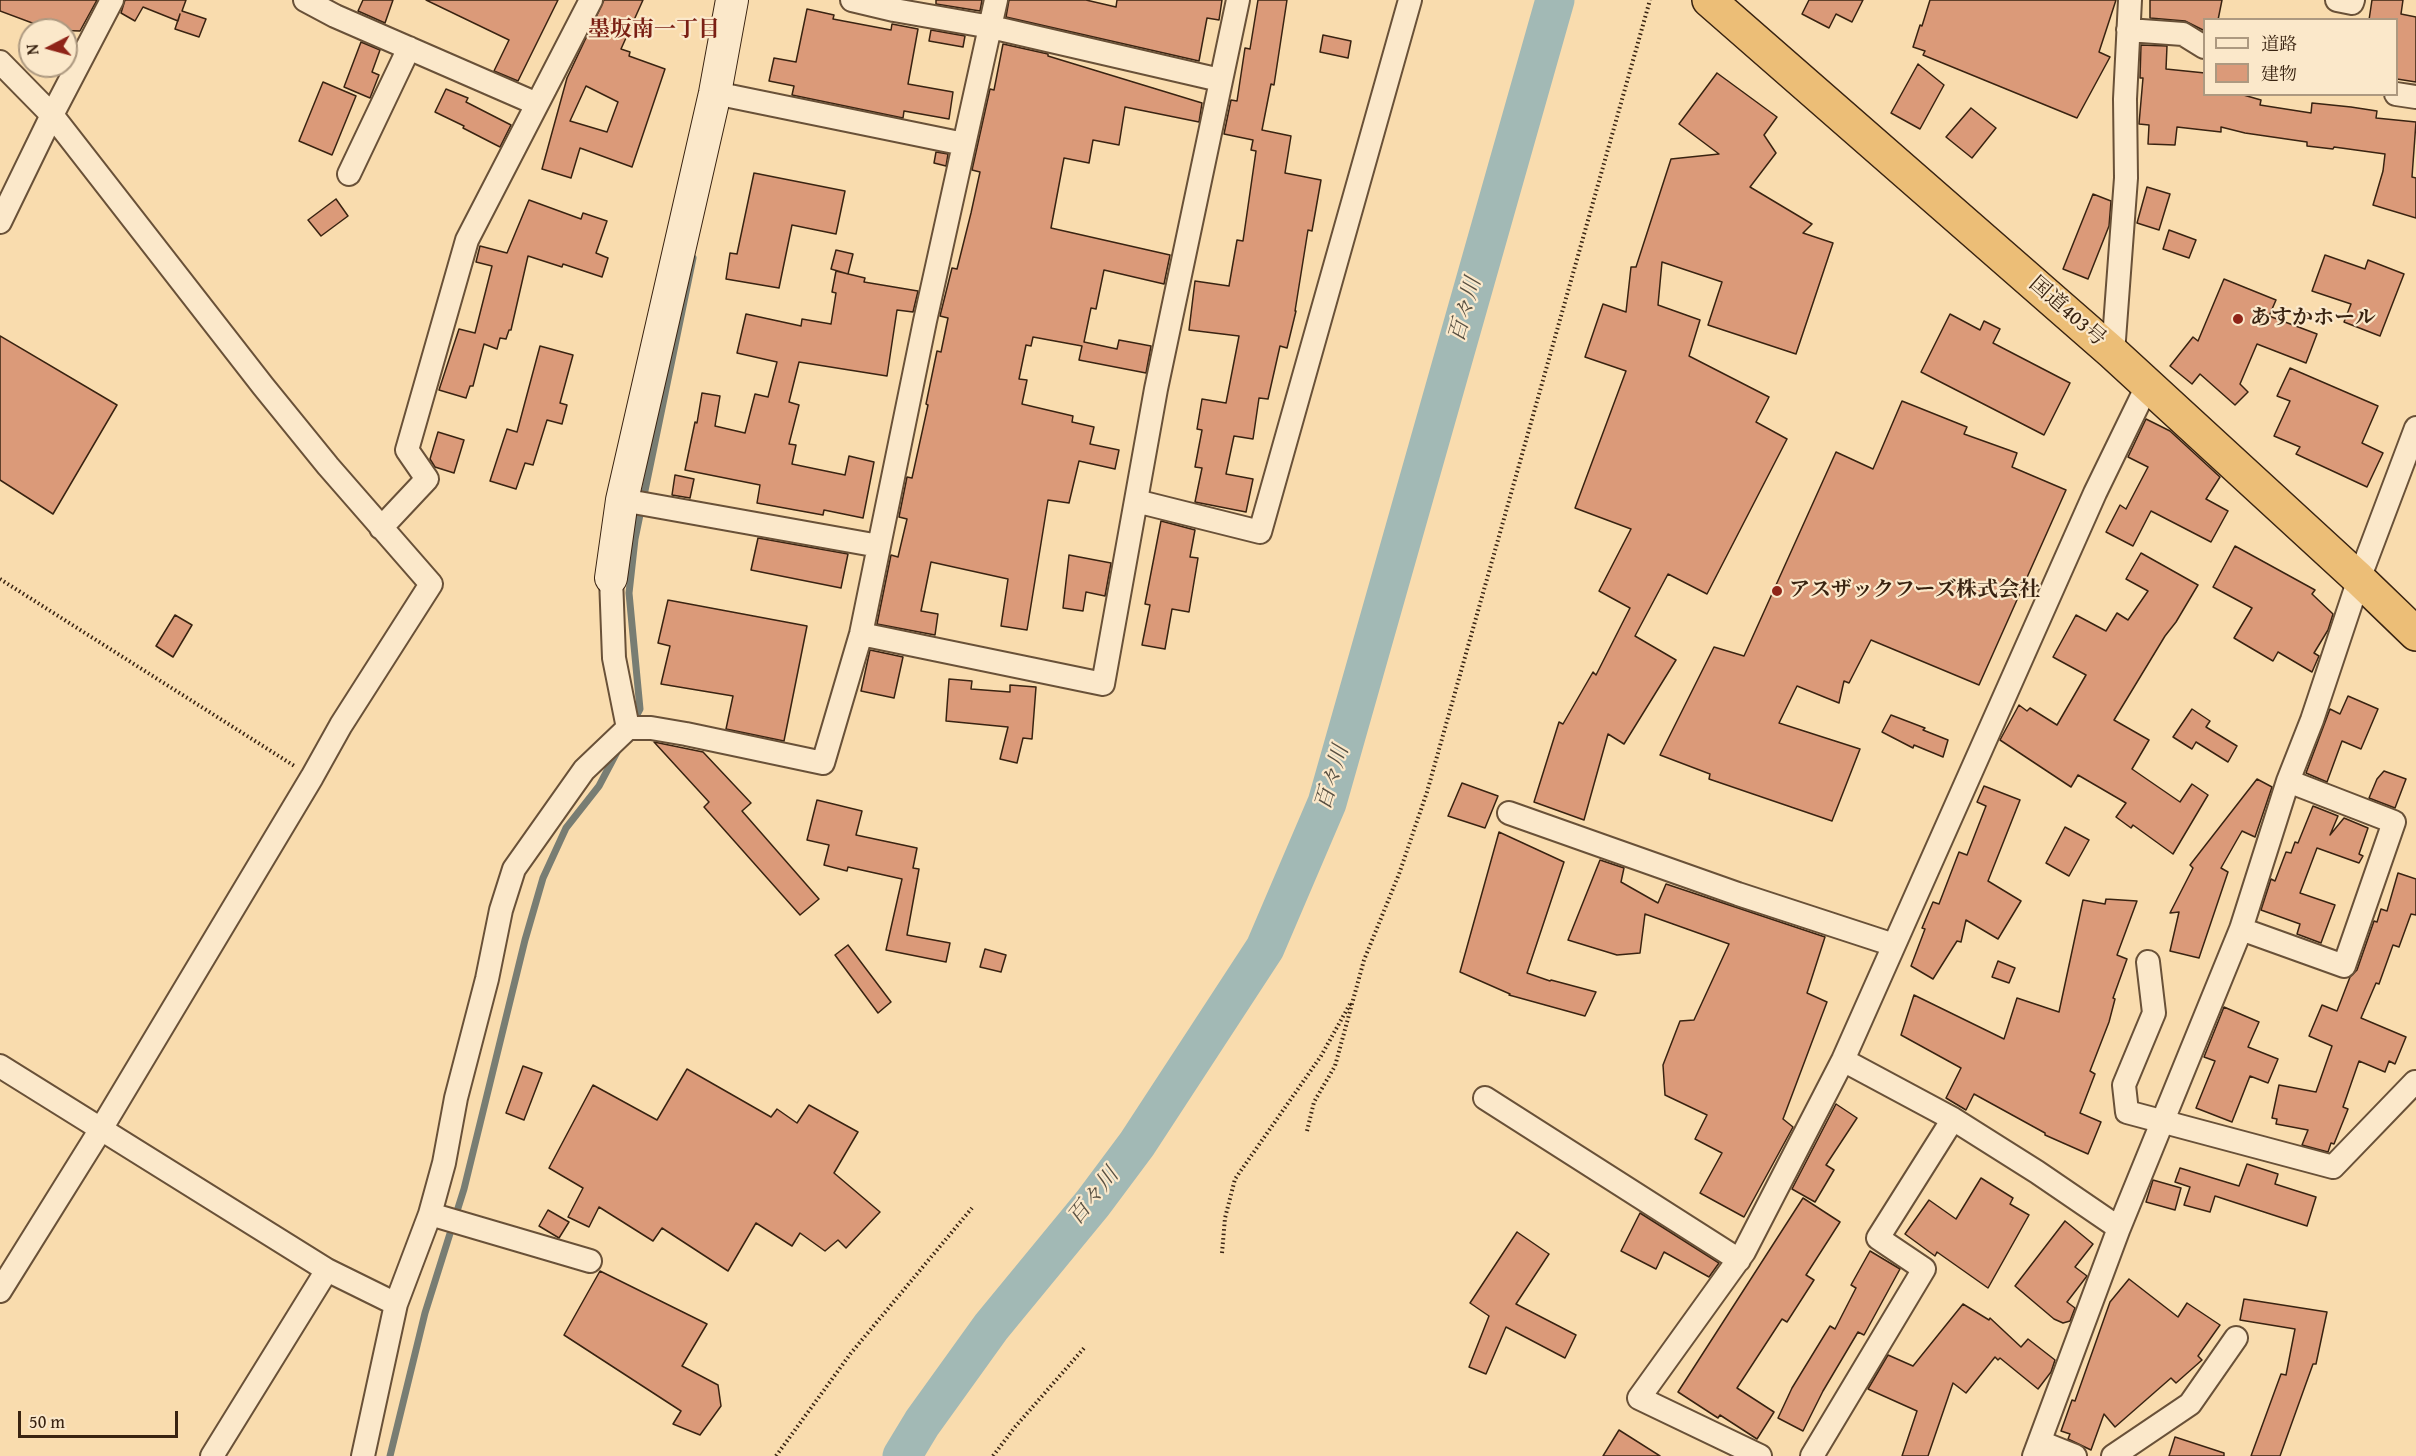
<!DOCTYPE html>
<html>
<head>
<meta charset="utf-8">
<style>
  body { margin:0 }
  #map { position:relative; width:2416px; height:1456px; overflow:hidden; background:#f9dcae; font-family:"Gentium Book Plus","Noto Serif JP",serif }
  canvas { display:block }
  .legend { position:absolute; left:2203px; top:18px; width:195px; height:78px; box-sizing:border-box; background:#fbe8ca; border:2px solid #ad9980; margin:0; padding:8px 10px; list-style:none; font-size:18px; color:#392311 }
  .legend li { display:flex; align-items:center; gap:12px; height:30px }
  .legend b { width:30px; border:2px solid #ad9980 }
  .north { position:absolute; left:18px; top:18px; width:60px; height:60px; box-sizing:border-box; background:#fbe8ca; border:2px solid #ad9980; border-radius:50%; rotate:264deg; font-size:16px; font-weight:700; line-height:24px; text-align:center; color:#392311 }
  .north::after { content:''; display:block; margin:auto; width:21px; height:27px; background:#8f2418; clip-path:polygon(50% 0,100% 100%,50% 72%,0 100%) }
  .scale { position:absolute; left:18px; top:1411px; width:160px; height:27px; box-sizing:border-box; border:3px solid #392311; border-top:0; padding-left:8px; font-size:18px; line-height:21px; white-space:nowrap; color:#392311; -webkit-text-stroke:4px #fbe8ca; paint-order:stroke }
</style>
</head>
<body>
<div id="map">
<canvas width="2416" height="1456"></canvas>
<ul class="legend">
<li><b style="height:8px;background:#fbe8ca"></b>道路</li>
<li><b style="height:16px;background:#db9a79"></b>建物</li>
</ul>
<div class="north">N</div>
<div class="scale">50 m</div>
</div>
<script>
const ctx = document.querySelector('canvas').getContext('2d');
ctx.lineJoin = 'round';
const toPath = rows => new Path2D(rows.map(r => 'M' + r).join(''));
function trace(path, color, width, dash) { ctx.strokeStyle = color; ctx.lineWidth = width; ctx.lineCap = dash ? 'butt' : 'round'; ctx.setLineDash(dash || []); ctx.stroke(path); }
function fill(path, color) { ctx.fillStyle = color; ctx.fill(path, 'evenodd'); }
function drawText(font, color, halo, rows, align = 'center') {
  ctx.font = font + ' "Gentium Book Plus","Noto Serif JP",serif'; ctx.lineWidth = 4.5; ctx.setLineDash([]); ctx.textBaseline = 'middle'; ctx.strokeStyle = halo; ctx.fillStyle = color; for (const [text, x, y, turn = 0] of rows) {
    ctx.save(); ctx.translate(x, y); ctx.rotate((+turn || 0) * Math.PI / 180); ctx.textAlign = isNaN(turn) ? turn : align; if (halo) ctx.strokeText(text, 0, 0); ctx.fillText(text, 0, 0); ctx.restore();
  }
}
trace(toPath([
  [633,722,640,709,629,593,635,539,693,258],
  [390,1456,425,1313,464,1189,525,940,543,878,566,828,599,786,618,750]
]), '#787d73', 7);
trace(toPath([
  [902,1456,922,1423,991,1327,1093,1203,1137,1144,1265,948,1327,803,1555,0]
]), '#a2b9b5', 39);
const building = toPath([
  [0,0,97,0,80,31,51,30,0,11,0,0],
  [125,0,186,0,182,11,206,19,199,37,175,29,180,14,178,21,143,7,135,21,121,13,125,0],
  [363,0,393,0,385,23,358,11,363,0],
  [426,0,558,0,518,81,494,71,509,40,426,0],
  [604,0,643,0,621,49,630,52,629,56,665,69,632,167,580,148,571,178,542,169,567,78,604,0],
  [586,86,618,102,607,132,570,121,586,86],
  [936,0,982,0,980,11,936,4,936,0],
  [1009,0,1086,0,1116,7,1117,0,1222,0,1219,20,1207,18,1199,61,1006,17,1009,0],
  [1258,0,1287,0,1274,85,1271,84,1262,130,1291,136,1285,173,1321,180,1312,231,1308,230,1295,311,1296,311,1287,348,1280,346,1268,399,1259,398,1253,439,1234,436,1226,474,1253,479,1246,512,1195,502,1202,468,1195,467,1202,430,1197,429,1202,399,1226,403,1239,336,1189,330,1195,281,1229,286,1237,240,1243,241,1256,151,1251,150,1253,140,1224,134,1231,100,1237,101,1245,48,1250,49,1258,0],
  [1809,0,1863,0,1852,22,1836,14,1829,28,1802,14,1809,0],
  [1930,0,2116,0,2099,52,2110,57,2077,118,1923,55,1925,51,1913,47,1920,25,1922,26,1930,0],
  [2150,0,2222,0,2218,20,2205,20,2205,31,2185,21,2150,18,2150,0],
  [2372,0,2403,0,2401,14,2416,17,2416,82,2397,79,2397,20,2369,20,2372,0],
  [807,9,834,15,833,19,891,30,892,24,918,29,908,84,953,92,949,119,904,111,903,118,792,95,794,86,769,81,774,58,796,62,807,9],
  [931,30,965,36,963,47,929,41,931,30],
  [1323,35,1351,41,1348,58,1320,52,1323,35],
  [361,42,380,50,372,72,379,75,370,98,344,87,361,42],
  [1003,44,1048,54,1048,56,1202,103,1199,122,1125,107,1119,145,1093,140,1089,163,1064,158,1051,228,1170,255,1164,284,1104,270,1096,309,1091,308,1084,342,1117,349,1119,340,1151,346,1146,373,1079,360,1082,346,1033,337,1031,346,1026,345,1019,379,1027,380,1022,404,1073,416,1072,422,1094,427,1090,444,1119,450,1115,469,1079,461,1069,503,1048,500,1027,630,1001,626,1008,579,931,562,921,611,938,614,935,635,877,624,891,555,898,557,907,519,899,517,907,477,912,478,928,405,926,404,937,351,941,352,948,318,940,316,952,268,957,269,971,213,980,172,972,170,990,89,994,90,1003,44],
  [2141,45,2167,46,2166,69,2205,73,2205,94,2240,94,2261,100,2260,105,2311,113,2312,103,2351,107,2377,111,2376,118,2416,122,2412,177,2416,178,2416,218,2373,205,2383,171,2385,154,2334,147,2333,149,2307,146,2307,142,2245,133,2221,127,2221,132,2177,127,2175,145,2148,144,2149,125,2139,124,2143,78,2140,78,2141,45],
  [1918,64,1944,85,1920,129,1891,113,1918,64],
  [1717,73,1777,117,1764,135,1776,153,1750,187,1812,224,1803,233,1833,243,1796,354,1708,325,1722,282,1662,262,1658,305,1700,320,1689,356,1769,397,1756,422,1787,439,1707,594,1668,574,1635,636,1676,660,1624,744,1608,734,1584,820,1534,802,1559,722,1563,724,1593,672,1596,675,1630,608,1599,591,1631,529,1575,508,1626,371,1585,357,1603,304,1626,312,1631,267,1636,267,1671,159,1719,154,1679,124,1717,73],
  [323,82,356,96,332,155,299,141,323,82],
  [446,89,468,98,466,102,511,125,500,147,463,128,464,126,435,112,446,89],
  [1971,108,1996,128,1972,158,1946,137,1971,108],
  [936,152,948,154,946,166,934,163,936,152],
  [754,173,845,191,836,234,792,225,779,288,726,279,730,253,737,254,754,173],
  [2147,187,2170,194,2159,230,2137,223,2147,187],
  [2093,194,2111,201,2109,226,2088,279,2063,269,2093,194],
  [336,199,348,216,321,236,308,220,336,199],
  [529,200,581,219,583,213,607,221,596,253,608,258,602,277,563,264,562,267,528,256,511,330,509,330,506,339,500,338,497,349,484,344,473,386,470,386,466,398,439,390,459,329,475,333,492,266,476,262,480,246,507,253,529,200],
  [2169,230,2196,240,2189,258,2163,249,2169,230],
  [836,250,853,254,848,274,831,269,836,250],
  [2325,255,2365,269,2368,260,2404,274,2380,336,2344,322,2351,304,2312,291,2325,255],
  [836,271,865,278,864,282,918,291,913,312,897,310,887,376,799,362,789,402,799,405,789,444,796,445,792,464,845,475,849,456,874,462,863,518,824,510,823,515,757,503,760,485,685,470,695,422,697,423,702,393,720,396,715,426,745,433,755,394,768,397,777,362,737,353,746,314,801,326,802,319,831,324,836,293,832,292,836,271],
  [2224,279,2276,300,2269,316,2317,334,2306,363,2257,344,2240,384,2248,392,2235,405,2200,374,2192,384,2170,366,2193,337,2198,341,2224,279],
  [1950,314,1980,330,1984,321,2000,329,1993,343,2070,383,2044,435,1921,372,1950,314],
  [0,336,117,405,53,514,0,480,0,336],
  [540,346,573,355,560,403,567,405,562,424,547,420,533,465,525,463,516,489,490,481,507,429,517,432,540,346],
  [2290,368,2378,406,2362,443,2383,453,2367,487,2296,454,2300,447,2274,436,2290,401,2277,396,2290,368],
  [1902,401,1967,427,1964,434,2017,453,2012,467,2066,490,1979,685,1871,640,1849,683,1844,681,1839,703,1797,686,1779,723,1860,749,1832,821,1709,779,1710,774,1660,755,1714,647,1744,656,1836,452,1873,469,1902,401],
  [2146,419,2170,431,2220,477,2206,499,2228,511,2211,542,2151,511,2133,546,2106,532,2120,505,2126,509,2148,467,2128,457,2146,419],
  [438,432,464,440,454,473,435,467,430,459,438,432],
  [675,475,694,479,690,498,672,495,675,475],
  [1161,521,1195,530,1190,557,1198,558,1189,612,1172,609,1165,649,1142,645,1150,605,1145,604,1161,521],
  [758,538,848,554,841,588,751,570,758,538],
  [2235,546,2315,590,2312,594,2333,614,2328,630,2314,653,2319,656,2312,672,2278,652,2273,661,2234,638,2252,608,2213,587,2235,546],
  [2141,553,2198,585,2176,622,2165,636,2114,720,2149,740,2132,769,2180,802,2192,784,2208,795,2173,854,2133,825,2131,828,2116,817,2126,803,2078,775,2071,787,2000,740,2019,705,2027,711,2030,708,2057,725,2086,675,2053,657,2076,615,2106,631,2117,613,2128,620,2148,591,2126,579,2141,553],
  [1069,555,1111,563,1105,596,1086,592,1083,611,1063,608,1069,555],
  [668,600,807,626,784,741,726,729,733,696,661,684,670,646,658,643,668,600],
  [175,615,192,625,173,657,156,646,175,615],
  [870,650,903,657,894,698,861,691,870,650],
  [949,679,972,681,971,689,1010,692,1010,685,1036,687,1032,739,1023,738,1017,763,1000,759,1008,727,946,721,949,679],
  [2348,696,2378,709,2361,749,2342,741,2327,782,2306,773,2330,709,2340,714,2348,696],
  [2192,709,2210,721,2206,727,2237,746,2228,762,2196,742,2192,749,2173,737,2192,709],
  [1891,715,1925,728,1923,730,1948,740,1943,757,1914,745,1913,748,1882,732,1891,715],
  [654,742,703,752,751,803,742,811,819,899,800,915,704,807,709,802,654,742],
  [2384,771,2406,779,2395,808,2369,798,2377,779,2384,771],
  [2257,779,2272,787,2255,837,2242,831,2221,868,2228,872,2199,958,2170,951,2179,912,2170,913,2193,868,2190,865,2257,779],
  [1462,783,1498,796,1485,828,1448,816,1462,783],
  [1984,786,2020,800,1988,881,2021,901,1998,939,1966,920,1961,942,1957,941,1933,979,1911,966,1925,929,1922,928,1933,902,1939,904,1959,852,1967,855,1986,806,1977,802,1984,786],
  [817,800,862,811,856,835,917,848,913,868,919,869,907,935,950,943,946,962,886,950,902,879,848,867,847,871,824,865,829,845,807,840,817,800],
  [2313,806,2338,816,2330,835,2344,818,2368,828,2359,854,2363,856,2359,863,2317,848,2300,893,2335,905,2321,943,2297,934,2300,924,2261,910,2271,879,2275,881,2286,852,2291,853,2295,842,2298,843,2313,806],
  [2065,827,2089,840,2069,876,2046,863,2065,827],
  [1499,832,1564,862,1527,973,1550,981,1551,980,1596,992,1585,1016,1509,995,1510,994,1460,972,1499,832],
  [1600,860,1624,868,1621,882,1658,903,1666,884,1825,937,1807,993,1827,1002,1783,1119,1793,1127,1744,1217,1700,1193,1722,1153,1695,1139,1707,1115,1665,1095,1663,1065,1680,1021,1694,1020,1729,944,1645,914,1640,953,1617,955,1568,940,1600,860],
  [2398,873,2416,879,2416,915,2411,914,2399,947,2393,945,2379,984,2376,983,2361,1018,2406,1037,2395,1064,2389,1061,2385,1072,2359,1061,2343,1107,2348,1109,2334,1144,2331,1143,2328,1152,2302,1145,2308,1130,2276,1124,2277,1119,2272,1118,2279,1085,2316,1092,2332,1046,2309,1036,2322,1005,2337,1011,2350,977,2357,970,2374,921,2377,922,2381,909,2387,911,2398,873],
  [2106,899,2137,901,2117,955,2127,959,2113,998,2115,999,2109,1022,2090,1071,2095,1074,2080,1113,2101,1122,2088,1154,2045,1135,2045,1133,1974,1094,1966,1110,1946,1098,1961,1068,1901,1035,1914,995,2004,1039,2017,998,2059,1012,2083,900,2105,904,2106,899],
  [848,945,891,1002,878,1013,835,955,848,945],
  [985,949,1006,955,1001,972,980,967,985,949],
  [1998,961,2015,968,2009,983,1992,977,1998,961],
  [2224,1007,2259,1022,2248,1047,2278,1059,2268,1083,2250,1076,2232,1122,2196,1108,2215,1061,2204,1057,2224,1007],
  [523,1066,542,1073,524,1120,506,1113,523,1066],
  [687,1069,771,1117,777,1109,797,1123,809,1105,858,1132,834,1173,880,1212,846,1248,838,1240,825,1251,800,1233,792,1246,756,1223,728,1271,662,1228,653,1241,599,1207,589,1227,568,1217,583,1188,549,1168,593,1085,657,1120,687,1069],
  [1836,1104,1857,1118,1826,1165,1834,1170,1815,1202,1792,1189,1836,1104],
  [2247,1164,2278,1174,2275,1184,2316,1197,2307,1226,2215,1196,2210,1212,2184,1205,2190,1187,2175,1182,2180,1168,2239,1186,2247,1164],
  [1981,1178,2013,1198,2010,1204,2029,1215,1988,1288,1937,1252,1935,1256,1905,1234,1929,1200,1956,1219,1981,1178],
  [2153,1180,2181,1188,2175,1210,2146,1202,2153,1180],
  [1803,1198,1840,1222,1806,1275,1814,1280,1787,1322,1782,1319,1737,1388,1774,1412,1757,1439,1720,1415,1718,1418,1678,1392,1803,1198],
  [548,1210,569,1222,559,1238,539,1226,548,1210],
  [1640,1213,1719,1263,1709,1277,1664,1252,1656,1269,1621,1251,1640,1213],
  [2065,1221,2093,1244,2075,1267,2087,1276,2067,1302,2075,1308,2070,1321,2063,1323,2054,1319,2015,1286,2065,1221],
  [1517,1232,1549,1254,1516,1304,1576,1335,1565,1358,1506,1327,1486,1374,1469,1367,1489,1316,1470,1303,1517,1232],
  [1870,1251,1900,1269,1864,1335,1858,1332,1823,1391,1803,1431,1778,1418,1792,1388,1830,1326,1835,1329,1856,1288,1851,1285,1870,1251],
  [600,1271,707,1324,682,1366,718,1385,721,1406,700,1435,673,1424,681,1411,564,1335,600,1271],
  [2129,1279,2178,1317,2187,1303,2220,1325,2198,1356,2202,1360,2176,1383,2171,1378,2115,1427,2104,1414,2091,1450,2068,1439,2070,1434,2061,1431,2072,1400,2075,1401,2110,1302,2129,1279],
  [2244,1299,2327,1312,2316,1364,2313,1364,2280,1456,2251,1456,2281,1374,2286,1375,2295,1329,2240,1320,2244,1299],
  [1963,1304,1989,1320,1990,1318,2021,1347,2028,1339,2055,1360,2051,1372,2038,1389,2000,1358,1998,1360,1995,1357,1966,1393,1953,1383,1928,1456,1902,1456,1917,1411,1868,1389,1888,1355,1913,1366,1963,1304],
  [1619,1430,1660,1456,1603,1456,1619,1430],
  [2175,1437,2224,1453,2224,1456,2169,1456,2175,1437]
]);
fill(building, '#db9a79');
trace(building, '#392311', 1.5);
const street = toPath([
  [305,0,335,16,537,104],
  [852,0,894,10,991,27,1220,80],
  [2337,0,2352,3,2353,0],
  [2128,30,2183,34,2204,47],
  [0,62,52,115,263,386,328,466,431,584,341,725,312,777,101,1129,0,1291],
  [715,93,964,144],
  [2396,94,2416,97],
  [349,174,409,48],
  [0,222,52,115,112,0],
  [2113,353,2126,178,2125,99,2130,0],
  [622,500,879,546],
  [1136,501,1260,532,1410,0],
  [381,528,427,479,407,450,467,240,591,0],
  [611,578,614,658,628,728],
  [861,634,1103,684,1156,389,1238,0],
  [1509,813,1738,894,1894,945],
  [2241,929,2344,966,2394,822,2288,781],
  [2148,962,2154,1013,2124,1085,2127,1112,2333,1167,2415,1082],
  [1843,1060,1953,1119,2037,1172,2119,1228],
  [0,1066,327,1270,396,1304],
  [1485,1098,1739,1260],
  [430,1214,590,1261],
  [2040,1442,2075,1456],
  [212,1456,327,1270],
  [363,1456,396,1304,430,1214,444,1163,456,1098,487,979,501,910,514,869,584,770,628,728,651,728,686,734,823,763,861,634,925,321,996,0],
  [1760,1456,1639,1398,1744,1252,1843,1060,2095,493,2148,384],
  [1812,1456,1924,1269,1878,1238,1953,1119],
  [2034,1456,2119,1228,2241,929,2288,781,2312,720,2359,579,2416,428],
  [2113,1456,2190,1404,2236,1338]
]);
const secondary = toPath([
  [611,578,622,500,715,93,732,0]
]);
const highway = toPath([
  [1709,0,2113,353,2359,579,2416,634]
]);
trace(street, '#695138', 26);
trace(secondary, '#392311', 34);
trace(highway, '#392311', 36);
trace(toPath([
  [0,579,296,767],
  [1307,1131,1314,1102,1335,1066,1364,960,1399,874,1427,792,1650,0],
  [1222,1253,1225,1218,1235,1179,1321,1056,1350,1004],
  [776,1456,851,1353,972,1208],
  [993,1456,1015,1427,1085,1347]
]), '#392311', 4, [1.5, 3]);
trace(street, '#fbe8ca', 22);
trace(secondary, '#fbe8ca', 32);
trace(highway, '#ecbe77', 33);
for (const [x, y, r, color] of [
  [2238,319,6,"#8f2418"],
  [1777,591,6,"#8f2418"]
]) { const dot = new Path2D(); dot.arc(x, y, r, 0, 2 * Math.PI); ctx.fillStyle = color; ctx.fill(dot); trace(dot, '#fbe8ca', 2); }
drawText('21px', '#392311', '#fbe8ca', [
  ["国道403号",2067,312,41]
]);
drawText('bold 21px', '#392311', '#fbe8ca', [
  ["あすかホール",2250,319],
  ["アスザックフーズ株式会社",1789,591]
], 'left');
drawText('bold 22px', '#7a1f14', '#fbe8ca', [
  ["墨坂南一丁目",654,30]
]);
drawText('italic 22px', '#585042', '#fbe8ca', [
  ["百々川",1466,310,-74],
  ["百々川",1333,778,-73],
  ["百々川",1094,1197,-51]
]);
</script>
</body>
</html>
